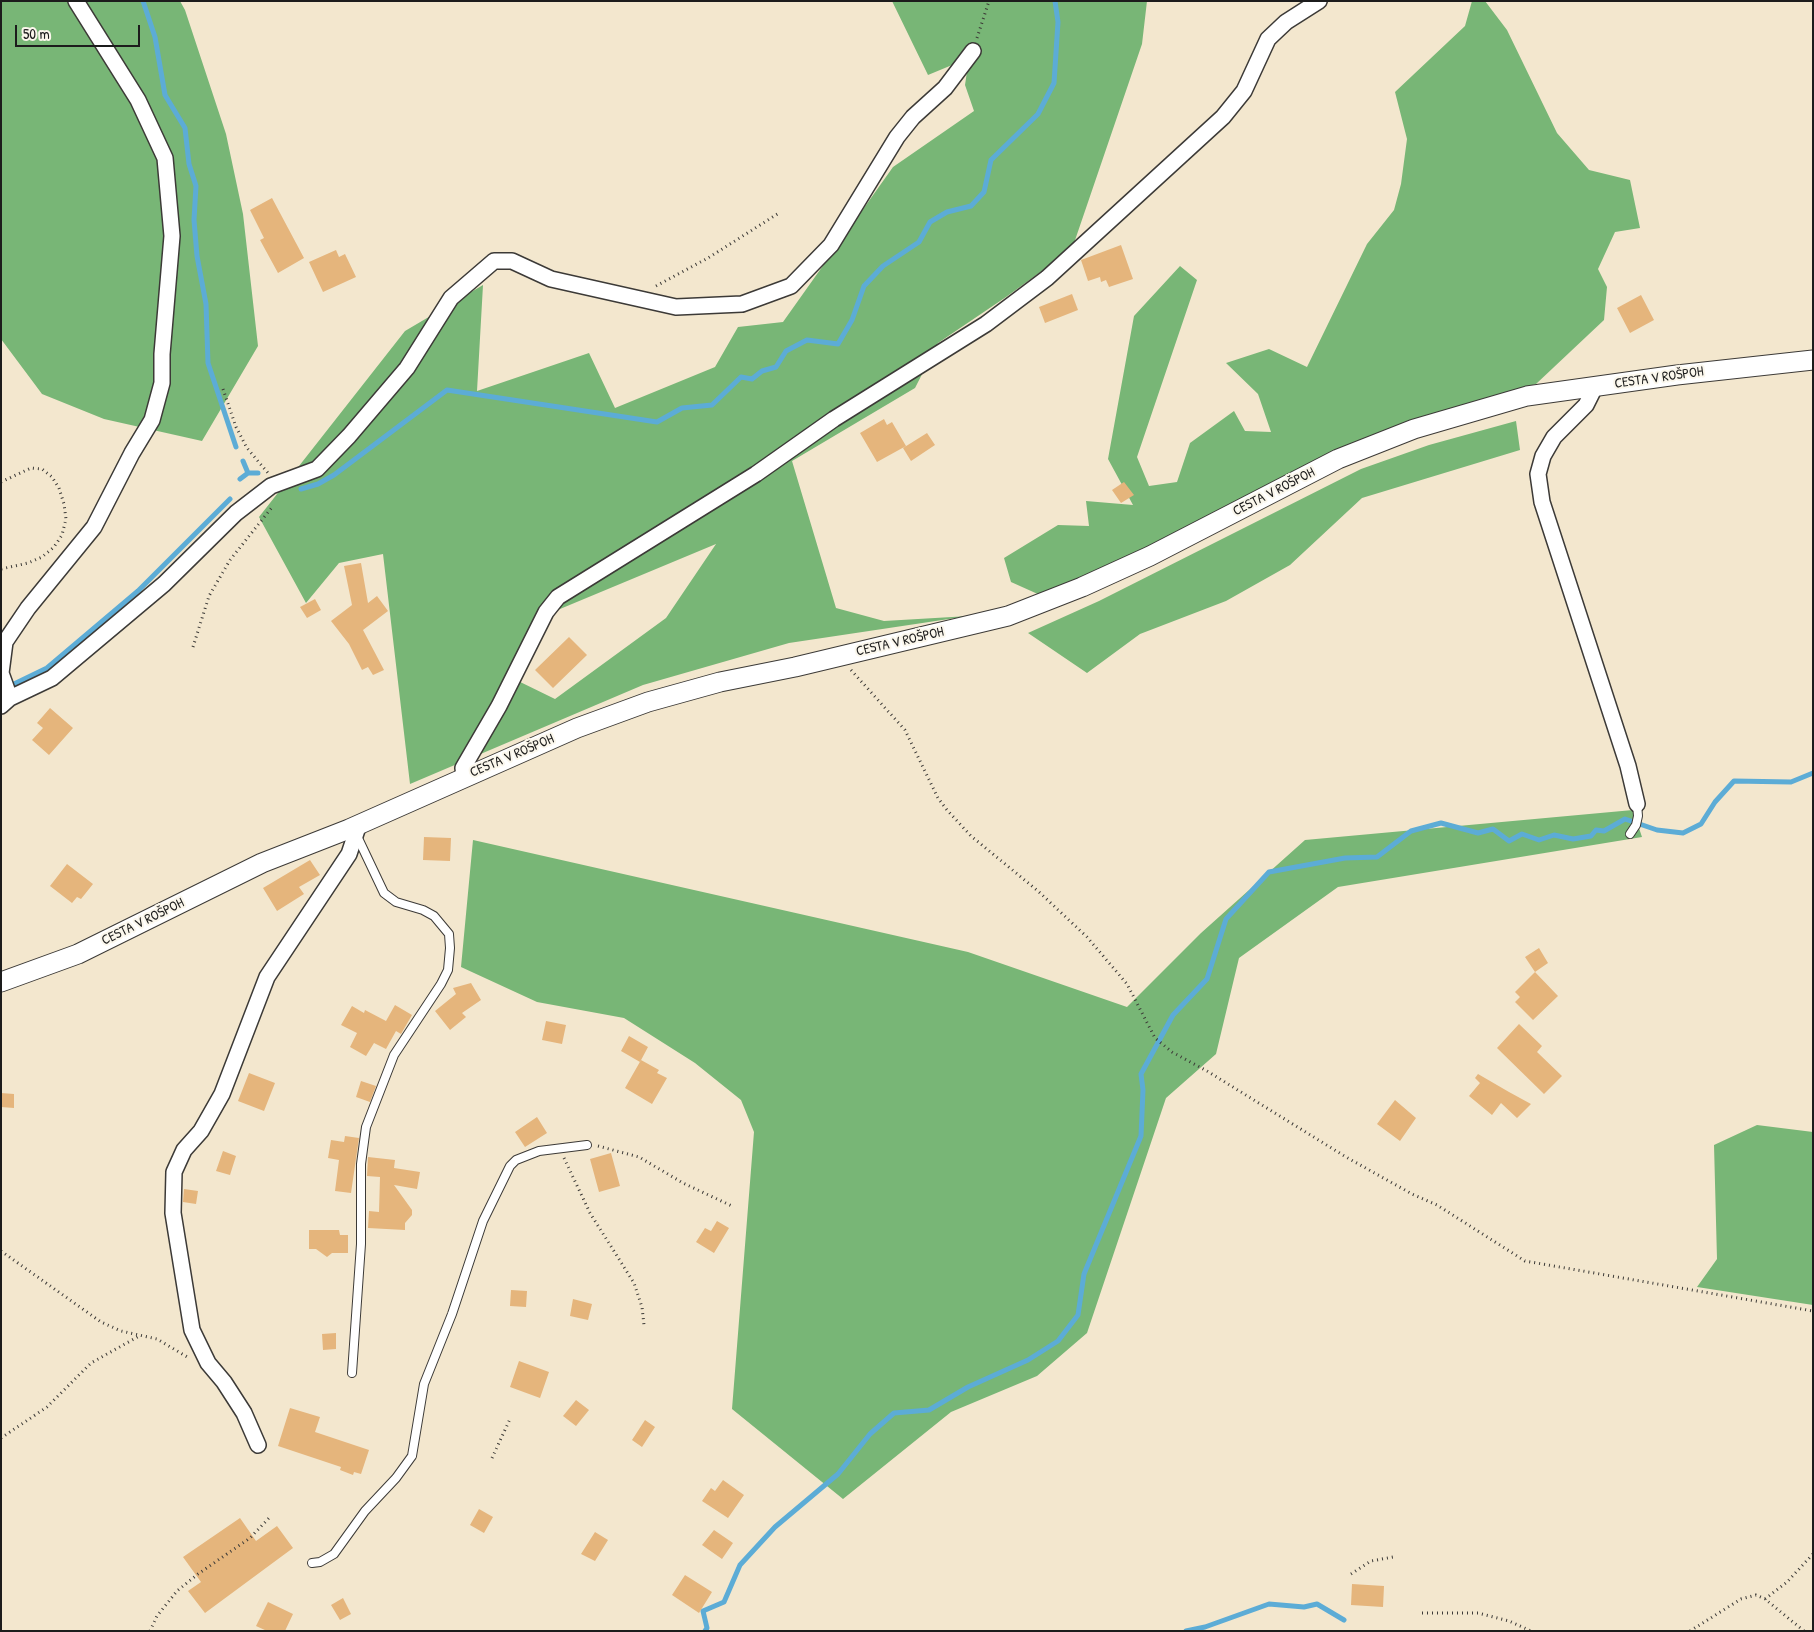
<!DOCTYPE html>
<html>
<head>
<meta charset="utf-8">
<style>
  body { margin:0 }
  #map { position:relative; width:1814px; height:1632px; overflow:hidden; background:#f3e7ce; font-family:"Patrick Hand",sans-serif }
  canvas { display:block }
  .frame { position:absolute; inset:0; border:2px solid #1c1c1c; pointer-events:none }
  .scale { position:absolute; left:15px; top:25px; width:125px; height:22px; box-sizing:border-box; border:2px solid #1c1c1c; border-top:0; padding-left:6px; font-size:15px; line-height:18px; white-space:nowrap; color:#1c1c1c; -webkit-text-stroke:4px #fbf7ec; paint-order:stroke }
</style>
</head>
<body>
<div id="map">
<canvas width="1814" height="1632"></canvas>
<div class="frame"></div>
<div class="scale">50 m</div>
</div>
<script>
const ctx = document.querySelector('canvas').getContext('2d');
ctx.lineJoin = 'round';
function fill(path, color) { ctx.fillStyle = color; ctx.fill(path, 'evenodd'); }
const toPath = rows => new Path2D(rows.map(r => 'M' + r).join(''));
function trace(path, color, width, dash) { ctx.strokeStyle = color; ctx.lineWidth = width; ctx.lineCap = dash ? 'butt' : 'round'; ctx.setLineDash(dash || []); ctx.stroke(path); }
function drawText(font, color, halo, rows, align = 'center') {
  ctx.font = font + ' "Patrick Hand",sans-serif'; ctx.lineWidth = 4; ctx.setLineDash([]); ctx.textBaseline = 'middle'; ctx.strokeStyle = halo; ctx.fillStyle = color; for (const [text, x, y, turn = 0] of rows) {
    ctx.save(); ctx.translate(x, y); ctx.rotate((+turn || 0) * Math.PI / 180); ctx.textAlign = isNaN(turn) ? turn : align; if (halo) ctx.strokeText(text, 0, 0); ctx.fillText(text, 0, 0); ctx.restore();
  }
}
fill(toPath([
  [1,1,180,1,185,10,226,134,243,214,258,346,202,441,104,419,42,394,1,339],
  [892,1,1147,1,1142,44,1072,249,1006,297,938,343,915,388,792,461,836,608,884,621,969,616,789,643,643,685,410,784,383,554,339,563,306,603,259,517,405,331,483,285,477,391,589,353,615,408,715,367,738,327,783,322,893,167,974,111,965,85,969,58,928,75],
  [716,544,666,618,555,699,512,678,536,619],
  [1472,1,1485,1,1507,30,1557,133,1589,170,1630,180,1640,228,1615,232,1598,269,1607,287,1604,320,1536,384,1419,419,1127,561,1040,595,1011,582,1004,558,1058,525,1089,526,1086,501,1133,505,1108,459,1134,316,1180,266,1197,280,1137,457,1149,486,1177,482,1190,443,1234,411,1245,431,1271,432,1258,394,1226,363,1269,349,1307,367,1367,244,1394,210,1401,184,1407,139,1395,92,1465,26],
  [1516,421,1520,450,1362,498,1290,565,1226,601,1140,634,1087,673,1028,633,1099,601,1361,469,1429,445],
  [1633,810,1642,837,1338,887,1239,958,1216,1054,1166,1098,1087,1333,1037,1376,951,1412,843,1499,732,1409,754,1132,741,1100,695,1063,624,1018,537,1002,461,967,473,840,968,952,1127,1007,1201,933,1305,840],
  [1757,1125,1813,1132,1813,1305,1697,1287,1717,1259,1714,1145]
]), '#78b676');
trace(toPath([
  [143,1,155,37,165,95,185,128,189,164,196,186,194,220,197,256,206,304,208,363,236,447],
  [243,461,248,473],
  [240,479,248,473,258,473],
  [301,489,318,484,334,475,447,390,657,422,682,408,712,405,741,377,752,379,762,371,776,367,786,351,807,340,838,344,852,320,864,286,883,266,919,242,930,222,947,212,971,206,984,192,991,160,1038,114,1054,83,1058,22,1055,1],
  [14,684,47,668,138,591,230,499],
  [705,1631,707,1628,703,1611,724,1602,740,1565,775,1527,838,1474,870,1434,894,1413,929,1410,968,1387,1028,1360,1058,1341,1078,1315,1084,1274,1141,1136,1143,1090,1141,1074,1173,1015,1207,979,1226,919,1269,872,1345,858,1377,857,1411,831,1441,823,1478,833,1493,829,1509,841,1522,834,1539,840,1554,835,1573,839,1591,836,1596,830,1604,831,1625,819,1657,830,1683,833,1701,824,1715,802,1734,781,1791,782,1813,773],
  [1186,1631,1205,1627,1269,1604,1304,1607,1317,1604,1344,1620]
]), '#5cacd6', 5);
fill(toPath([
  [272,198,304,258,278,273,260,240,264,238,250,210],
  [1121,245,1133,279,1109,287,1106,280,1101,282,1100,277,1088,281,1081,260],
  [336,250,339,257,345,254,356,277,323,292,309,262],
  [1072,294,1078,310,1045,323,1039,307],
  [1641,295,1654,320,1630,333,1617,308],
  [884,419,887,425,892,422,906,446,877,462,860,433],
  [927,433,935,445,911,461,903,448],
  [1124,482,1134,495,1121,503,1112,490],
  [361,563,368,603,377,596,388,611,363,630,384,670,373,675,368,667,362,670,349,644,331,621,352,605,344,566],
  [315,599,321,610,307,618,300,607],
  [569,637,587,655,553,688,535,670],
  [50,708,73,728,49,755,32,740,43,728,37,723],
  [424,837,451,838,450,861,423,860],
  [310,860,320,875,299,887,304,894,277,911,263,888],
  [67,864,93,884,81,899,77,897,72,903,50,886],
  [1539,948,1548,963,1535,972,1525,957],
  [1535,972,1558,996,1533,1020,1515,1002,1520,997,1515,992],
  [471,983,481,1000,462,1013,466,1017,450,1030,435,1011,456,994,453,988],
  [395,1005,412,1015,401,1034,396,1031,386,1049,374,1043,366,1056,350,1047,357,1033,341,1025,352,1006,364,1013,365,1010,386,1021],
  [546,1021,566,1025,562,1044,542,1040],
  [1519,1024,1542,1046,1537,1052,1562,1076,1544,1094,1497,1048],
  [629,1036,648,1047,640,1062,621,1051],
  [641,1060,659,1070,657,1073,667,1078,652,1104,625,1088],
  [249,1073,275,1083,264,1111,238,1101],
  [1478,1074,1509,1092,1531,1104,1517,1118,1501,1103,1492,1115,1469,1096,1480,1083,1475,1078],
  [361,1081,376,1086,370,1102,356,1097],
  [1,1093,14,1094,14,1108,1,1107],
  [1395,1100,1416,1118,1400,1141,1377,1124],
  [537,1117,547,1133,525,1147,515,1132],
  [345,1136,359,1138,351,1193,335,1191,339,1160,328,1158,331,1140,344,1142],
  [223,1151,236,1156,230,1175,216,1171],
  [611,1153,620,1186,599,1192,590,1159],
  [368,1157,395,1160,394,1168,420,1172,417,1189,394,1185,412,1210,412,1215,405,1223,405,1230,368,1228,369,1211,379,1212,380,1177,367,1176],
  [184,1189,198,1191,196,1204,183,1202],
  [717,1221,729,1228,714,1253,696,1242,705,1228,711,1231],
  [309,1230,339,1230,340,1235,348,1235,348,1253,332,1253,327,1257,316,1249,309,1249],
  [511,1290,527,1291,526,1307,510,1306],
  [573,1299,592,1304,588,1320,570,1316],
  [336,1333,336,1349,323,1350,322,1334],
  [519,1361,549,1372,540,1398,510,1387],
  [576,1400,589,1410,576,1426,563,1416],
  [290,1408,320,1417,315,1432,369,1450,361,1474,354,1472,353,1475,340,1470,341,1467,278,1446],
  [645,1420,655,1427,642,1447,632,1440],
  [723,1480,744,1495,728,1518,702,1501,711,1488,715,1491],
  [479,1509,493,1517,484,1533,470,1525],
  [240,1518,256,1541,277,1526,293,1548,205,1613,188,1591,201,1582,183,1557],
  [714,1530,733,1543,722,1559,702,1545],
  [595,1532,608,1540,595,1561,581,1554],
  [685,1575,712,1592,699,1613,672,1595],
  [1352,1584,1384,1586,1383,1607,1351,1605],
  [343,1598,351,1614,340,1620,331,1605],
  [268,1602,293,1614,285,1631,267,1631,256,1626]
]), '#e5b57c');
const service = toPath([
  [1630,834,1636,825,1638,816,1637,804],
  [352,1373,361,1244,361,1164,366,1127,394,1055,441,984,448,970,450,948,449,934,434,916,423,910,396,902,384,893,356,834],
  [312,1563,320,1562,334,1554,365,1511,396,1478,412,1456,424,1384,452,1314,483,1221,510,1166,516,1160,539,1151,587,1145]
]);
const minor = toPath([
  [1595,387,1586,405,1554,437,1543,456,1538,474,1542,502,1628,766,1637,804],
  [10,698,1,673,5,642,28,608,94,527,132,453,152,420,162,383,162,354,172,236,165,158,138,100,76,1],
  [1,706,10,698,52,678,164,584,236,513,271,486,317,469,349,436,407,368,451,298,494,261,512,261,551,279,676,307,742,304,791,286,831,245,897,137,913,117,945,88,973,51],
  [464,776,463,768,499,706,546,612,558,597,756,474,834,419,986,324,1047,278,1223,117,1244,91,1268,39,1286,22,1319,1],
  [258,1445,244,1413,224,1382,208,1363,192,1330,173,1213,174,1172,184,1150,201,1131,222,1094,267,977,349,854,359,824]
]);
const tertiary = toPath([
  [1,982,78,954,262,863,349,829,577,728,648,702,720,682,795,667,1008,616,1082,587,1150,556,1338,459,1414,429,1527,396,1677,375,1813,360]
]);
trace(service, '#3c3a37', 10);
trace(minor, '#3c3a37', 18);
trace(tertiary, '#3c3a37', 21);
trace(toPath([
  [977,38,989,1],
  [656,286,708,258,779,213],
  [223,389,236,427,247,448,268,473],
  [1,482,31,468,42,469,52,477,59,488,64,504,66,519,62,535,54,547,42,557,28,563,1,569],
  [193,647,209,596,230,560,273,506],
  [851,670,905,730,938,798,947,810,971,836,1038,891,1087,937,1127,984,1155,1038,1172,1052,1207,1071,1346,1157,1412,1194,1437,1205,1525,1261,1813,1311],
  [598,1146,639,1157,683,1183,732,1206],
  [564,1158,590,1213,634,1283,642,1307,644,1325],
  [1,1251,101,1322,121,1331,157,1339,189,1358],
  [1,1438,47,1407,91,1363,141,1335],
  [492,1458,510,1419],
  [1351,1574,1371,1561,1393,1557],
  [1765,1599,1787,1582,1813,1554],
  [1422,1613,1478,1613,1509,1621,1531,1631],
  [150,1631,157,1616,177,1591,198,1574,250,1538,269,1518],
  [1690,1631,1741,1599,1756,1595,1765,1599,1804,1631]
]), '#3c3a37', 3, [1, 4]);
trace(service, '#fff', 8);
trace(minor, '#fff', 15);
trace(tertiary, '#fff', 19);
drawText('14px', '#1c1c1c', '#fbf7ec', [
  ["CESTA V ROŠPOH",1659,378,-8],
  ["CESTA V ROŠPOH",1274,492,-27],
  ["CESTA V ROŠPOH",900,642,-13],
  ["CESTA V ROŠPOH",512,756,-23],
  ["CESTA V ROŠPOH",143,922,-26]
]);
</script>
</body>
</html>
